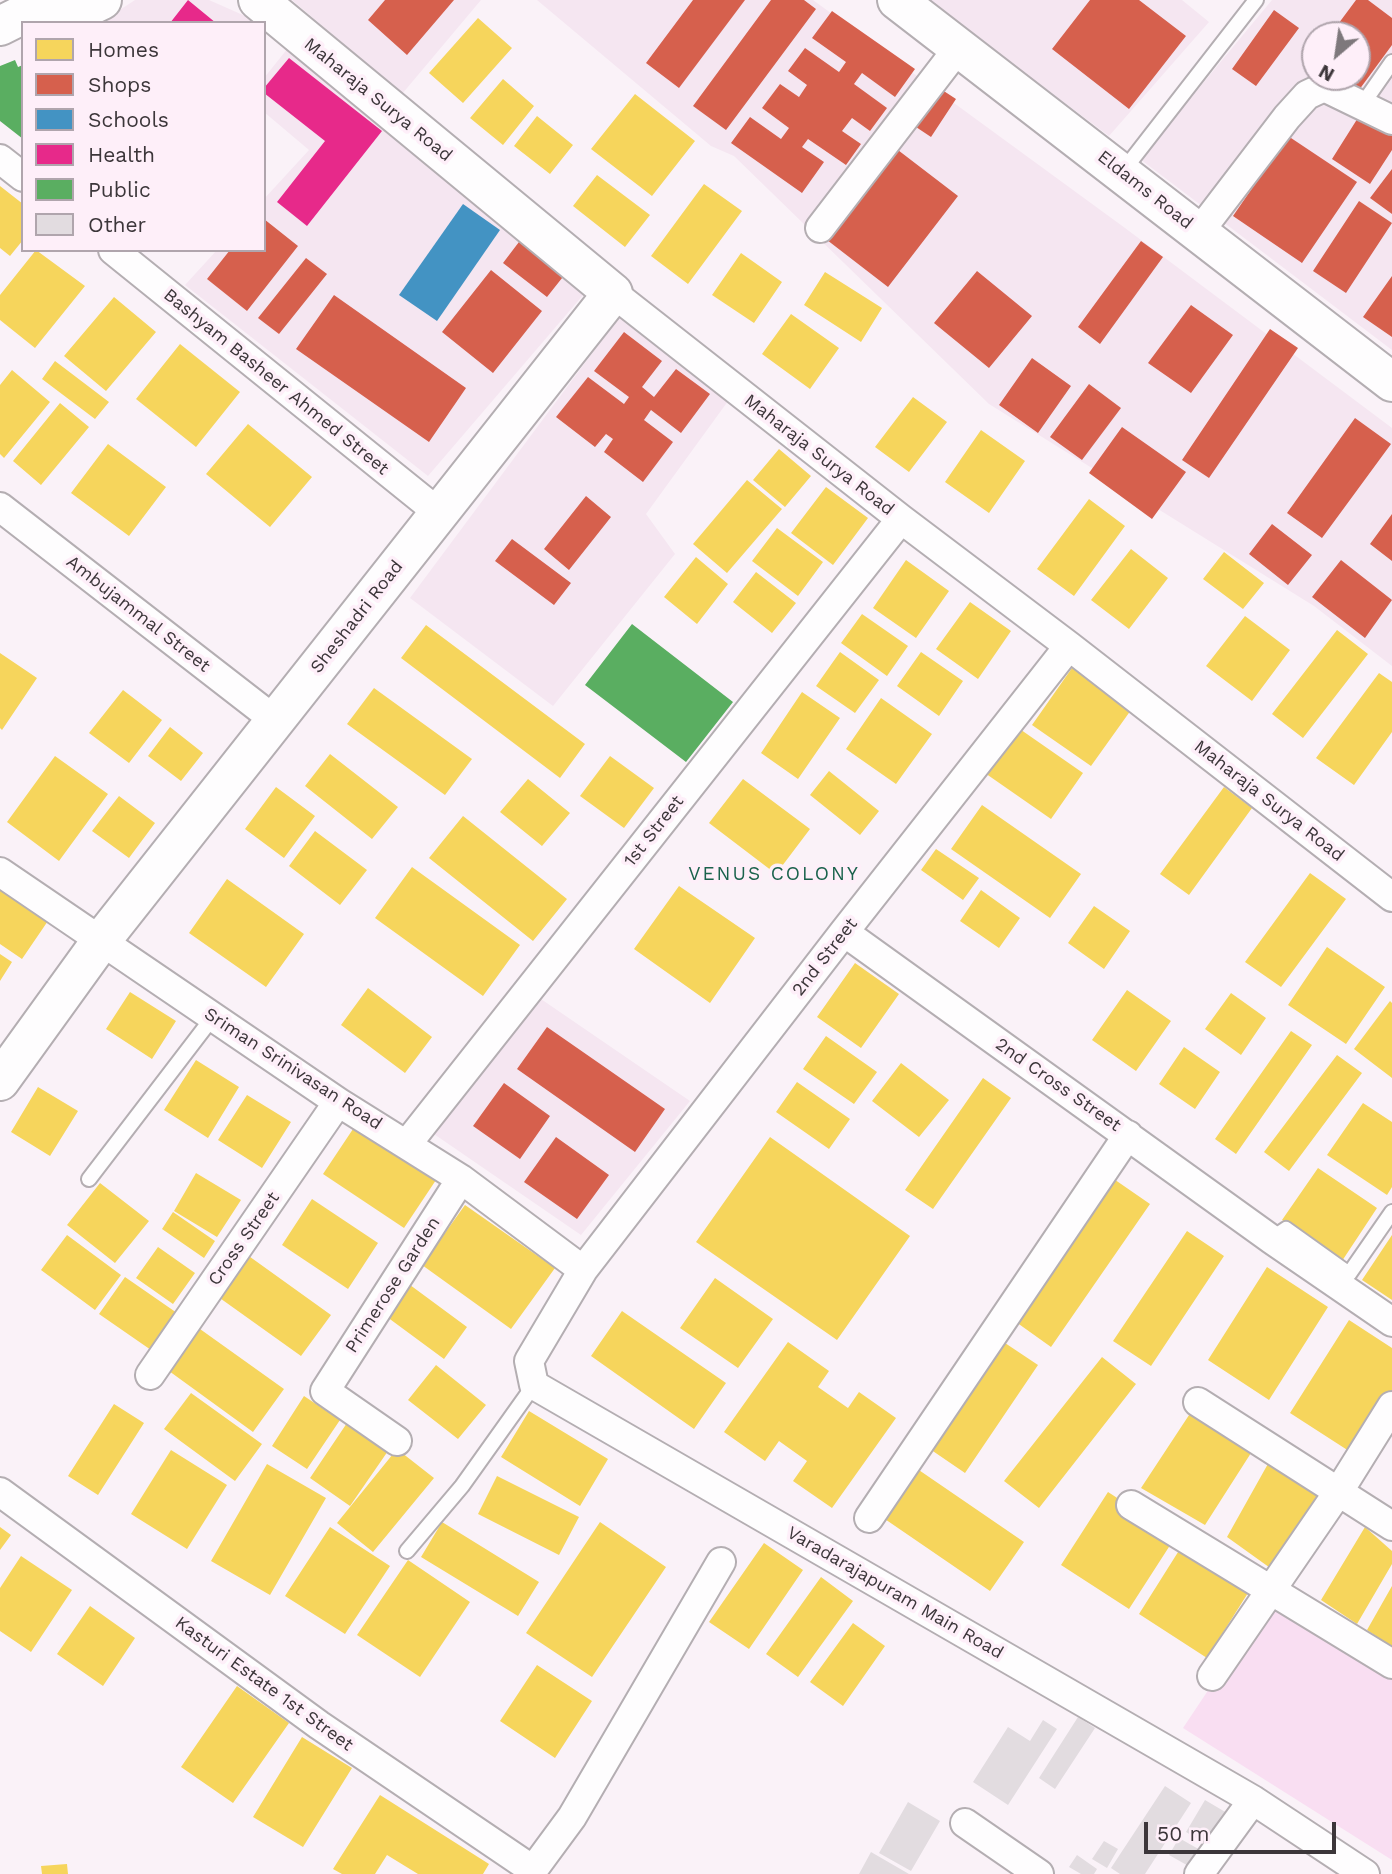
<!DOCTYPE html>
<html>
<head>
<meta charset="utf-8">
<style>
  body { margin:0 }
  #map { position:relative; width:1392px; height:1874px; overflow:hidden; background:#faf2f8; font-family:"Work Sans",sans-serif }
  canvas { display:block }
  .legend { position:absolute; left:21px; top:21px; width:245px; height:231px; box-sizing:border-box; background:#feeff9; border:2px solid #b0a5ad; margin:0; padding:9px 12px; list-style:none; font-size:21px; color:#3c363a }
  .legend li { display:flex; align-items:center; gap:14px; height:35px }
  .legend b { width:35px; border:2px solid #b0a5ad }
  .north { position:absolute; left:1301px; top:21px; width:70px; height:70px; box-sizing:border-box; background:#feeff9; border:2px solid #b0a5ad; border-radius:50%; rotate:209deg; font-size:19px; font-weight:700; line-height:28px; text-align:center; color:#3c363a }
  .north::after { content:''; display:block; margin:auto; width:24px; height:32px; background:#7e787c; clip-path:polygon(50% 0,100% 100%,50% 72%,0 100%) }
  .scale { position:absolute; left:1144px; top:1822px; width:192px; height:32px; box-sizing:border-box; border:4px solid #3c363a; border-top:0; padding-left:9px; font-size:21px; line-height:24px; white-space:nowrap; color:#3c363a; -webkit-text-stroke:5px #feeff9; paint-order:stroke }
</style>
</head>
<body>
<div id="map">
<canvas width="1392" height="1874"></canvas>
<ul class="legend">
<li><b style="height:19px;background:#f6d55c"></b>Homes</li>
<li><b style="height:19px;background:#d6604d"></b>Shops</li>
<li><b style="height:19px;background:#4393c3"></b>Schools</li>
<li><b style="height:19px;background:#e7298a"></b>Health</li>
<li><b style="height:19px;background:#5aae61"></b>Public</li>
<li><b style="height:19px;background:#e2dce0"></b>Other</li>
</ul>
<div class="north">N</div>
<div class="scale">50 m</div>
</div>
<script>
const ctx = document.querySelector('canvas').getContext('2d');
ctx.lineJoin = 'round';
function fill(path, color) { ctx.fillStyle = color; ctx.fill(path, 'evenodd'); }
const toPath = rows => new Path2D(rows.map(r => 'M' + r).join(''));
function trace(path, color, width, dash) { ctx.strokeStyle = color; ctx.lineWidth = width; ctx.lineCap = dash ? 'butt' : 'round'; ctx.setLineDash(dash || []); ctx.stroke(path); }
function drawText(font, color, halo, rows, align = 'center') {
  ctx.font = font + ' "Work Sans",sans-serif'; ctx.lineWidth = 7; ctx.setLineDash([]); ctx.textBaseline = 'middle'; ctx.strokeStyle = halo; ctx.fillStyle = color; for (const [text, x, y, turn = 0] of rows) {
    ctx.save(); ctx.translate(x, y); ctx.rotate((+turn || 0) * Math.PI / 180); ctx.textAlign = isNaN(turn) ? turn : align; if (halo) ctx.strokeText(text, 0, 0); ctx.fillText(text, 0, 0); ctx.restore();
  }
}
fill(toPath([
  [135,0,209,0,261,23,109,23,106,19],
  [292,0,481,0,402,94],
  [537,0,813,0,1125,228,1392,428,1392,666,1314,606,989,404,734,156,711,146],
  [927,0,1182,0,1209,22,1109,136],
  [1272,0,1392,0,1392,350,1140,159],
  [1315,35,1357,35,1357,77,1315,77],
  [292,43,590,287,428,476,185,285,217,250,264,250,264,199,309,150,264,112,264,78],
  [620,311,731,397,646,514,675,554,553,706,410,598,602,340],
  [538,997,690,1101,581,1235,431,1132]
]), '#f5e6f1');
fill(toPath([
  [1275,1590,1392,1668,1392,1860,1183,1728]
]), '#f9def2');
fill(toPath([
  [478,18,512,48,463,103,429,73],
  [503,79,534,106,503,145,470,118],
  [635,94,695,141,652,196,591,149],
  [537,116,573,145,550,174,514,146],
  [597,175,650,215,625,247,573,206],
  [704,184,742,211,688,284,651,256],
  [0,186,23,204,23,240,10,256,0,248],
  [36,250,85,286,35,348,0,320,0,295],
  [741,253,782,282,754,323,712,295],
  [825,272,882,308,861,342,804,305],
  [114,297,156,332,106,391,64,356],
  [791,314,839,348,810,389,762,354],
  [180,344,240,392,196,447,136,399],
  [55,361,109,402,95,419,42,379],
  [12,370,50,402,4,458,0,454,0,385],
  [913,397,947,422,909,472,875,447],
  [60,403,89,427,41,485,13,461],
  [248,424,312,477,270,527,206,474],
  [981,430,1025,461,989,513,945,482],
  [108,444,166,487,129,536,71,493],
  [779,449,811,476,785,507,753,480],
  [747,480,782,509,727,573,693,544],
  [826,487,868,518,833,565,791,533],
  [1089,499,1125,526,1074,596,1037,569],
  [777,528,823,562,798,596,752,561],
  [1131,549,1168,578,1129,629,1091,600],
  [1224,552,1264,583,1243,609,1203,579],
  [696,557,728,584,697,624,664,597],
  [906,560,949,591,916,638,873,608],
  [756,572,796,603,772,633,733,602],
  [970,602,1011,631,978,679,936,649],
  [862,614,908,646,887,676,841,643],
  [1245,616,1290,650,1252,701,1206,666],
  [426,625,585,744,560,778,401,658],
  [1337,630,1368,654,1303,738,1272,714],
  [840,652,879,680,855,713,816,686],
  [921,652,963,681,939,716,897,686],
  [0,653,37,678,2,730,0,728],
  [1072,668,1131,710,1091,766,1032,725],
  [1379,673,1392,682,1392,732,1354,785,1316,758],
  [374,688,472,759,445,795,347,724],
  [123,690,162,720,129,763,89,733],
  [802,692,840,718,798,779,761,753],
  [881,698,932,734,896,784,846,749],
  [1014,725,1083,773,1051,819,982,771],
  [170,727,203,753,181,781,148,756],
  [330,754,398,807,372,839,305,786],
  [55,756,108,794,59,861,7,822],
  [610,756,654,788,624,828,580,796],
  [829,771,879,811,860,835,810,795],
  [528,779,570,813,542,846,500,812],
  [743,779,810,829,776,874,709,823],
  [276,787,315,816,284,858,245,829],
  [1224,787,1252,808,1189,895,1160,874],
  [119,796,155,823,129,858,92,831],
  [982,805,1081,874,1050,918,951,849],
  [463,816,567,899,533,941,429,858],
  [315,831,367,870,340,905,289,866],
  [936,849,979,878,963,900,921,870],
  [412,867,520,945,483,996,375,918],
  [1310,873,1346,899,1281,987,1245,962],
  [227,879,304,934,266,987,189,933],
  [0,882,52,915,22,959,0,944],
  [679,886,755,938,710,1003,634,949],
  [981,890,1020,918,999,948,960,921],
  [1094,906,1130,931,1104,969,1068,943],
  [1327,947,1385,987,1346,1044,1288,1005],
  [0,954,12,962,0,981],
  [855,963,899,994,861,1048,817,1017],
  [368,988,432,1037,405,1073,341,1025],
  [1127,990,1171,1021,1136,1071,1092,1040],
  [130,992,176,1021,152,1059,106,1029],
  [1231,993,1266,1018,1241,1055,1205,1029],
  [1390,1001,1392,1003,1392,1078,1354,1049],
  [1291,1031,1312,1045,1236,1154,1215,1139],
  [826,1036,877,1072,854,1104,803,1069],
  [1184,1047,1220,1072,1195,1109,1159,1084],
  [1337,1055,1362,1073,1289,1171,1264,1152],
  [196,1060,239,1087,208,1138,164,1110],
  [901,1063,949,1100,919,1137,872,1101],
  [983,1078,1011,1098,933,1209,905,1190],
  [797,1082,850,1119,829,1149,776,1112],
  [38,1087,78,1111,50,1156,11,1132],
  [247,1095,291,1122,262,1168,218,1140],
  [1363,1103,1392,1122,1392,1187,1387,1195,1327,1155],
  [357,1123,438,1177,404,1228,323,1174],
  [770,1137,910,1236,837,1340,696,1242],
  [1318,1168,1377,1208,1342,1261,1282,1220],
  [196,1173,241,1200,217,1237,174,1211],
  [1108,1175,1150,1204,1051,1347,1009,1317],
  [100,1183,149,1221,115,1263,67,1225],
  [312,1199,378,1243,348,1289,282,1245],
  [465,1205,555,1268,511,1329,422,1265],
  [173,1212,215,1241,204,1258,162,1229],
  [1187,1231,1224,1256,1151,1366,1113,1341],
  [67,1235,121,1275,95,1310,41,1270],
  [1392,1235,1392,1300,1362,1280],
  [158,1247,195,1273,173,1304,136,1278],
  [246,1254,331,1315,301,1356,217,1296],
  [1267,1267,1328,1307,1269,1400,1208,1360],
  [125,1277,177,1313,151,1350,99,1314],
  [715,1278,773,1319,738,1368,680,1328],
  [406,1282,467,1327,444,1359,383,1314],
  [622,1311,726,1383,694,1429,591,1356],
  [1349,1320,1392,1348,1392,1390,1352,1453,1290,1413],
  [200,1329,284,1389,253,1432,169,1371],
  [996,1337,1038,1365,965,1473,924,1445],
  [788,1342,829,1371,818,1387,848,1408,859,1392,896,1418,832,1508,793,1481,807,1461,779,1441,765,1461,724,1432],
  [1102,1357,1136,1384,1039,1508,1004,1481],
  [436,1365,486,1405,458,1439,408,1400],
  [191,1393,262,1444,235,1481,164,1429],
  [304,1396,340,1420,307,1469,272,1446],
  [114,1404,144,1423,98,1495,68,1476],
  [1193,1409,1251,1453,1205,1525,1141,1488],
  [529,1411,608,1459,580,1506,501,1457],
  [347,1423,388,1451,350,1506,310,1478],
  [397,1449,434,1478,373,1552,337,1523],
  [171,1450,227,1485,187,1549,131,1514],
  [1269,1462,1322,1495,1273,1570,1227,1537],
  [267,1464,326,1498,270,1595,211,1561],
  [913,1466,1024,1542,990,1591,879,1515],
  [497,1476,579,1517,559,1555,478,1514],
  [1108,1492,1176,1536,1129,1609,1061,1565],
  [442,1522,539,1582,518,1616,421,1557],
  [600,1522,666,1567,592,1677,526,1633],
  [0,1527,11,1535,0,1550],
  [330,1527,390,1566,345,1634,285,1596],
  [1365,1527,1392,1551,1392,1564,1357,1624,1321,1600],
  [1185,1541,1253,1585,1207,1658,1139,1614],
  [764,1543,803,1570,749,1649,709,1622],
  [21,1556,72,1590,31,1652,0,1631,0,1588],
  [408,1560,470,1602,420,1677,357,1635],
  [821,1577,853,1601,798,1677,766,1654],
  [1392,1586,1392,1647,1367,1630],
  [90,1606,135,1638,103,1686,57,1654],
  [853,1623,885,1646,843,1706,810,1682],
  [537,1665,592,1701,555,1758,500,1721],
  [237,1686,289,1723,233,1803,181,1767],
  [302,1737,352,1768,303,1847,253,1817],
  [380,1795,489,1864,483,1874,418,1874,387,1855,375,1874,342,1874,333,1869],
  [67,1864,68,1874,42,1874,41,1866]
]), '#f6d55c');
fill(toPath([
  [385,0,454,0,407,55,368,20],
  [693,0,745,0,679,88,646,63],
  [771,0,804,0,816,9,726,130,693,106],
  [1090,0,1139,0,1186,36,1129,109,1052,49],
  [1356,0,1368,0,1392,18,1392,45,1359,90,1341,77,1357,77,1357,35,1330,35],
  [1274,10,1299,28,1256,86,1232,69],
  [832,11,915,69,895,97,862,73,854,84,887,108,870,131,852,118,842,131,861,144,846,165,808,139,802,147,824,162,802,193,731,143,750,117,781,139,789,128,762,108,780,84,799,97,807,85,788,71,805,48,839,72,846,62,812,38],
  [927,80,956,99,931,137,901,117],
  [1361,113,1392,133,1392,150,1370,184,1332,159],
  [1288,136,1357,182,1302,263,1233,216],
  [894,147,958,196,888,287,805,223,826,196,845,211],
  [1392,169,1392,214,1370,198],
  [1359,201,1392,223,1346,293,1313,271],
  [264,219,298,246,247,311,207,279,230,250,264,250],
  [522,238,566,273,547,297,503,263],
  [1141,241,1163,257,1100,344,1078,327],
  [306,258,327,274,279,334,258,318],
  [491,270,542,311,493,373,442,332],
  [977,271,1032,316,989,368,934,323],
  [1392,276,1392,337,1363,317],
  [334,295,466,388,429,442,296,349],
  [1191,305,1233,335,1191,393,1148,363],
  [1270,329,1298,348,1209,478,1182,460],
  [624,332,662,361,642,387,654,397,676,369,710,394,681,433,651,410,644,420,673,442,643,482,604,452,613,439,606,434,595,447,556,417,588,377,624,404,629,397,594,371],
  [1032,358,1071,386,1038,433,999,405],
  [1089,384,1121,408,1082,460,1050,437],
  [1355,418,1391,444,1322,538,1287,513],
  [1122,427,1186,472,1152,519,1089,473],
  [586,496,611,517,569,570,544,549],
  [1392,514,1392,561,1370,544],
  [1272,524,1312,555,1288,585,1249,554],
  [512,539,571,583,554,605,495,561],
  [1341,560,1392,600,1365,638,1312,597],
  [547,1027,665,1109,635,1152,517,1069],
  [504,1083,550,1116,520,1159,473,1126],
  [556,1137,609,1175,577,1219,524,1182]
]), '#d6604d');
fill(toPath([
  [463,204,500,230,437,321,399,295]
]), '#4393c3');
fill(toPath([
  [188,0,216,23,170,23],
  [289,58,382,131,307,226,277,202,325,141,264,93,264,88]
]), '#e7298a');
fill(toPath([
  [15,60,18,67,23,65,23,139,0,121,0,66],
  [632,624,733,702,686,762,585,685]
]), '#5aae61');
fill(toPath([
  [1078,1717,1095,1728,1055,1789,1039,1778],
  [1043,1720,1057,1729,1008,1805,973,1782,1008,1727,1030,1741],
  [1165,1786,1191,1803,1145,1874,1120,1874,1111,1868],
  [1205,1800,1227,1813,1208,1845,1186,1832],
  [908,1802,940,1821,911,1871,879,1853],
  [1179,1838,1202,1851,1192,1868,1169,1855],
  [1104,1841,1118,1849,1107,1868,1092,1859],
  [871,1852,909,1874,859,1874],
  [1077,1855,1097,1869,1094,1874,1081,1874,1069,1867]
]), '#e2dce0');
const lane = toPath([
  [1362,105,1392,62],
  [1123,171,1256,0],
  [89,1179,213,1017],
  [1271,1239,1286,1229,1349,1274,1392,1212],
  [407,1551,462,1486,534,1385]
]);
const street = toPath([
  [0,159,23,177],
  [820,228,959,47],
  [1199,232,1287,117,1307,95,1324,87,1392,120],
  [113,250,439,513],
  [613,293,901,519,1069,646,1392,897],
  [0,507,276,721],
  [1069,646,844,932,583,1270,529,1361,534,1385,1253,1800,1365,1874],
  [0,872,338,1102,461,1179,583,1270],
  [844,932,1271,1239,1392,1322],
  [407,1144,901,519],
  [150,1375,338,1102],
  [1198,1402,1392,1526],
  [397,1441,325,1391,461,1179],
  [0,1492,319,1725,533,1870],
  [1131,1505,1392,1664],
  [869,1518,1128,1135],
  [1212,1676,1339,1491,1392,1406],
  [965,1823,1039,1874],
  [530,1874,572,1817,721,1562],
  [1199,1874,1253,1800]
]);
const secondary = toPath([
  [897,0,1392,382],
  [54,23,102,0],
  [0,26,52,0],
  [0,1081,101,941,613,293,258,0]
]);
trace(lane, '#b4aeb2', 18);
trace(street, '#b4aeb2', 32);
trace(secondary, '#b4aeb2', 42);
trace(lane, '#fefdfe', 14);
trace(street, '#fefdfe', 28);
trace(secondary, '#fefdfe', 38);
drawText('18px', '#3c363a', '#feeff9', [
  ["Maharaja Surya Road",378,100,39],
  ["Eldams Road",1145,190,38],
  ["Bashyam Basheer Ahmed Street",276,382,39],
  ["Maharaja Surya Road",819,455,38],
  ["Ambujammal Street",138,614,38],
  ["Sheshadri Road",357,617,-52],
  ["Maharaja Surya Road",1269,801,38],
  ["1st Street",654,831,-52],
  ["2nd Street",825,957,-52],
  ["Sriman Srinivasan Road",293,1069,33],
  ["2nd Cross Street",1058,1085,35],
  ["Cross Street",244,1239,-55],
  ["Primerose Garden",393,1285,-57],
  ["Varadarajapuram Main Road",895,1593,30],
  ["Kasturi Estate 1st Street",264,1684,36]
]);
ctx.letterSpacing = '2px';
drawText('19px', '#1a624c', '#feeff9', [
  ["VENUS COLONY",774,874]
]);
ctx.letterSpacing = '0px';
</script>
</body>
</html>
